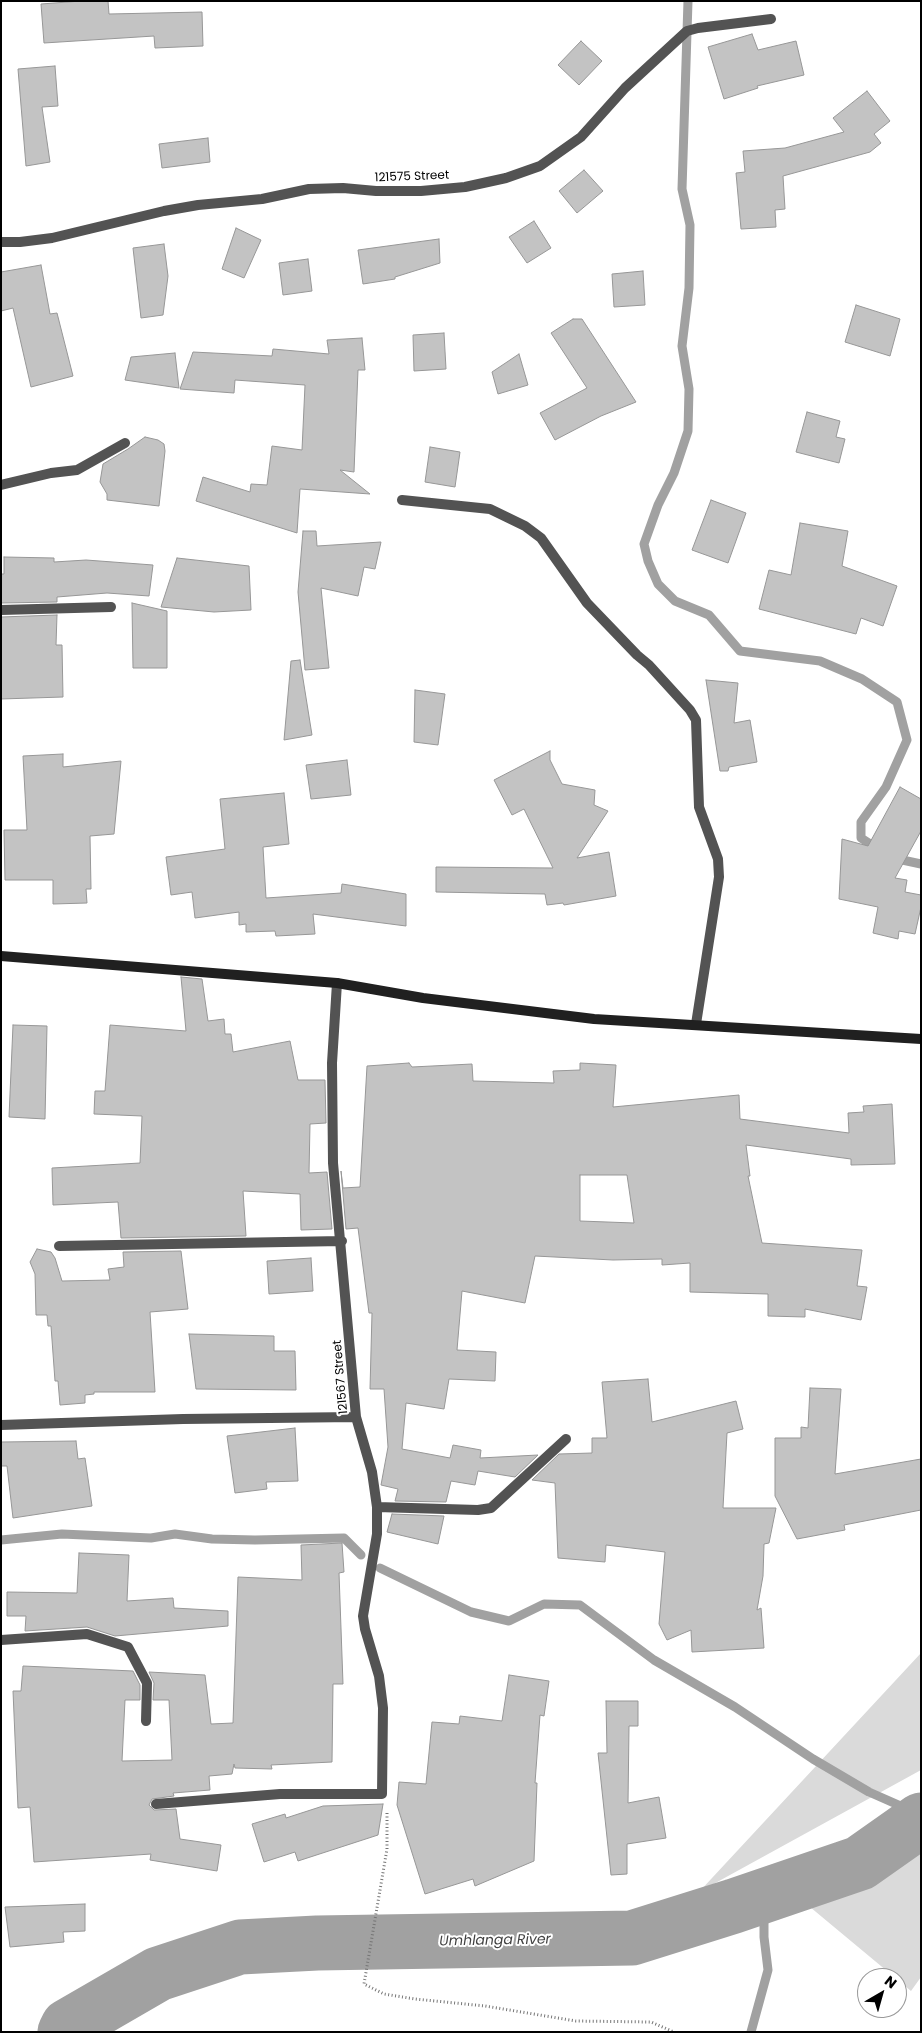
<!DOCTYPE html>
<html>
<head>
<meta charset="utf-8">
<style>
  body { margin:0 }
  #map { position:relative; width:922px; height:2033px; overflow:hidden; background:#fff; font-family:Poppins,sans-serif }
  canvas { display:block }
  .frame { position:absolute; inset:0; border:2px solid #000; pointer-events:none }
  .north { position:absolute; left:857px; top:1968px; width:50px; height:50px; box-sizing:border-box; background:#fff; border:1px solid #999; border-radius:50%; rotate:38deg; font-size:14px; font-weight:700; line-height:20px; text-align:center; color:#000 }
  .north::after { content:''; display:block; margin:auto; width:18px; height:22px; background:#000; clip-path:polygon(50% 0,100% 100%,50% 72%,0 100%) }
</style>
</head>
<body>
<div id="map">
<canvas width="922" height="2033"></canvas>
<div class="frame"></div>
<div class="north">N</div>
</div>
<script>
const ctx = document.querySelector('canvas').getContext('2d');
ctx.lineJoin = 'round';
function fill(path, color) { ctx.fillStyle = color; ctx.fill(path, 'evenodd'); }
const toPath = rows => new Path2D(rows.map(r => 'M' + r).join(''));
function trace(path, color, width, dash) { ctx.strokeStyle = color; ctx.lineWidth = width; ctx.lineCap = dash ? 'butt' : 'round'; ctx.setLineDash(dash || []); ctx.stroke(path); }
function drawText(font, color, halo, rows, align = 'center') {
  ctx.font = font + ' Poppins,sans-serif'; ctx.lineWidth = 4; ctx.setLineDash([]); ctx.textBaseline = 'middle'; ctx.strokeStyle = halo; ctx.fillStyle = color; for (const [text, x, y, turn = 0] of rows) {
    ctx.save(); ctx.translate(x, y); ctx.rotate((+turn || 0) * Math.PI / 180); ctx.textAlign = isNaN(turn) ? turn : align; if (halo) ctx.strokeText(text, 0, 0); ctx.fillText(text, 0, 0); ctx.restore();
  }
}
fill(toPath([
  [921,1653,921,1770,699,1892],
  [921,1835,921,1977,911,1991,804,1902,887,1866]
]), '#dadada');
trace(toPath([
  [688,1,682,189,690,225,689,288,682,346,689,389,688,431,674,473,658,505,644,544,648,561,658,584,675,601,709,615,740,651,820,661,862,679,897,702,907,740,886,787,861,822,861,838,878,849],
  [893,858,921,864],
  [1,1540,62,1534,151,1538,175,1534,212,1539,255,1540,344,1538,361,1555],
  [380,1568,471,1612,509,1621,544,1604,580,1605,654,1660,735,1707,813,1759,869,1792,921,1815],
  [751,2032,768,1970,764,1937,764,1896]
]), '#a1a1a1', 9);
trace(toPath([
  [65,2032,68,2026,158,1974,240,1947,317,1943,632,1938,734,1906,860,1863,921,1820]
]), '#a1a1a1', 55);
const building = toPath([
  [81,1,108,1,109,14,202,12,203,46,155,48,154,36,44,43,41,4,81,1],
  [752,34,758,50,796,41,804,75,757,86,758,88,724,99,708,47,752,34],
  [581,41,602,61,579,85,558,65,581,41],
  [55,66,58,106,42,107,50,162,26,166,18,69,55,66],
  [867,91,890,121,874,134,881,143,870,152,783,176,785,209,775,210,776,227,741,229,736,173,745,172,743,151,785,148,844,132,833,118,867,91],
  [208,138,210,162,162,168,159,144,208,138],
  [584,170,603,191,577,213,559,191,584,170],
  [534,221,551,248,527,263,509,237,534,221],
  [236,228,261,240,244,278,222,269,236,228],
  [439,239,440,263,395,277,395,279,363,284,358,250,439,239],
  [164,244,168,276,163,315,141,318,133,248,164,244],
  [308,259,312,291,283,295,279,263,308,259],
  [41,265,50,314,57,313,73,376,31,387,13,308,1,311,1,272,41,265],
  [643,271,645,305,614,307,612,274,643,271],
  [856,305,900,319,890,356,845,342,856,305],
  [573,319,582,319,636,402,601,416,555,440,540,413,587,388,551,333,573,319],
  [444,333,446,369,414,371,413,335,444,333],
  [362,338,365,370,358,370,354,472,340,470,370,494,300,489,297,533,196,501,203,477,250,492,251,484,267,485,272,446,302,450,305,385,235,380,234,393,180,389,193,352,272,356,273,349,329,354,327,340,362,338],
  [175,353,179,388,125,380,131,357,175,353],
  [519,354,528,385,498,394,492,372,519,354],
  [807,412,840,421,836,437,845,439,839,463,796,452,807,412],
  [145,437,158,440,164,444,165,451,159,506,107,500,107,494,100,482,103,464,128,449,145,437],
  [430,447,460,452,455,487,425,482,430,447],
  [711,500,746,513,728,563,692,550,711,500],
  [800,523,848,531,842,566,897,586,883,626,861,618,856,634,759,609,769,570,791,575,800,523],
  [303,531,316,531,317,546,381,542,375,569,364,567,358,596,321,588,329,668,305,670,298,592,303,531],
  [4,557,54,558,54,562,86,560,153,565,149,596,107,593,57,597,57,602,1,603,1,574,4,574,4,557],
  [177,558,249,566,251,610,214,612,161,607,177,558],
  [132,603,167,611,167,668,133,668,132,603],
  [57,615,56,645,62,645,63,697,1,699,1,617,57,615],
  [300,660,312,735,284,740,291,661,300,660],
  [706,680,738,683,734,723,750,720,757,762,729,767,728,771,720,771,706,680],
  [415,690,445,694,438,745,414,742,415,690],
  [550,751,550,760,562,784,595,790,594,805,608,811,577,858,609,852,616,896,564,905,563,903,547,905,545,894,436,892,436,867,553,868,524,809,512,815,494,780,550,751],
  [63,754,63,767,121,761,114,834,90,836,91,889,86,889,87,903,53,904,53,880,5,880,4,830,27,830,23,756,63,754],
  [347,760,351,795,311,799,306,765,347,760],
  [900,787,921,799,921,831,895,878,907,880,905,892,921,895,921,907,915,934,899,931,898,939,873,933,878,907,839,899,842,839,868,846,900,787],
  [284,793,289,844,263,847,266,898,341,893,342,884,406,894,406,926,313,914,315,934,276,936,275,931,246,932,246,924,239,925,239,912,195,918,192,892,171,895,166,857,225,849,220,799,284,793],
  [181,977,202,979,208,1021,224,1019,225,1034,231,1034,233,1052,290,1041,298,1080,325,1080,326,1123,310,1124,309,1173,327,1172,332,1229,301,1230,300,1194,243,1191,246,1236,121,1238,118,1202,53,1205,52,1168,140,1163,142,1116,94,1114,95,1091,105,1091,110,1025,186,1031,181,977],
  [13,1025,47,1026,45,1119,9,1117,13,1025],
  [409,1063,412,1067,472,1064,473,1081,554,1083,553,1071,580,1070,580,1063,616,1065,613,1107,739,1095,740,1119,849,1133,848,1113,864,1112,863,1106,892,1104,895,1164,851,1165,851,1159,746,1145,750,1176,748,1176,762,1243,862,1250,857,1286,867,1287,861,1320,805,1309,805,1317,768,1316,768,1294,690,1292,690,1263,662,1265,662,1259,613,1260,535,1256,525,1303,462,1291,457,1350,496,1352,495,1381,449,1379,444,1409,406,1403,402,1449,450,1458,453,1445,481,1450,480,1458,538,1455,515,1477,478,1471,475,1485,451,1481,446,1502,395,1501,398,1489,381,1485,388,1447,384,1389,370,1389,372,1313,369,1313,358,1228,346,1229,341,1171,343,1188,360,1187,367,1066,409,1063],
  [580,1175,627,1175,634,1223,580,1221,580,1175],
  [37,1249,51,1252,55,1258,62,1281,110,1280,108,1269,124,1267,123,1252,181,1251,188,1309,150,1312,155,1392,94,1392,94,1394,85,1395,85,1403,60,1405,58,1381,55,1381,51,1326,48,1326,47,1315,36,1315,35,1274,30,1262,37,1249],
  [311,1258,313,1291,269,1294,267,1261,311,1258],
  [189,1334,274,1336,274,1351,295,1351,296,1390,196,1389,189,1334],
  [648,1379,652,1422,736,1401,743,1429,727,1433,723,1508,776,1508,769,1543,764,1544,763,1576,757,1610,761,1608,764,1648,692,1652,691,1630,667,1640,659,1624,665,1552,606,1545,605,1562,558,1558,555,1483,532,1480,559,1454,592,1453,592,1438,607,1438,602,1382,648,1379],
  [810,1388,841,1389,835,1474,921,1459,921,1510,844,1525,845,1530,797,1539,775,1496,775,1438,801,1438,801,1427,808,1428,810,1388],
  [295,1428,298,1481,266,1482,267,1489,235,1493,227,1436,295,1428],
  [76,1441,78,1459,85,1458,92,1506,13,1518,7,1466,1,1466,1,1442,76,1441],
  [392,1514,444,1516,438,1544,387,1532,392,1514],
  [342,1543,344,1572,339,1573,343,1684,333,1684,332,1762,271,1765,272,1769,235,1768,234,1764,232,1774,209,1776,210,1790,173,1793,174,1796,152,1799,149,1805,154,1810,176,1809,180,1839,221,1845,217,1871,150,1860,151,1854,34,1862,30,1807,18,1808,13,1691,21,1691,23,1666,133,1671,140,1685,140,1700,125,1700,122,1761,172,1760,169,1700,153,1700,154,1683,149,1672,205,1675,211,1724,233,1723,238,1577,302,1580,301,1545,342,1543],
  [79,1553,129,1555,127,1601,173,1598,174,1608,228,1611,228,1626,115,1636,87,1627,25,1631,26,1616,7,1616,7,1592,77,1593,79,1553],
  [509,1675,549,1681,544,1716,540,1715,535,1783,537,1783,534,1861,475,1886,473,1879,425,1894,397,1805,399,1782,426,1784,432,1722,459,1724,460,1716,502,1721,509,1675],
  [606,1701,638,1701,638,1726,629,1726,628,1803,659,1797,666,1838,627,1844,627,1874,611,1875,598,1753,607,1753,606,1701],
  [383,1804,378,1835,298,1861,295,1852,264,1862,252,1824,285,1814,286,1818,323,1806,383,1804],
  [85,1904,85,1931,63,1932,64,1942,10,1947,5,1907,85,1904]
]);
fill(building, '#c3c3c3');
trace(building, '#979797', 1);
trace(toPath([
  [387,1813,387,1849,364,1984,384,1994,415,1999,485,2006,576,2021,651,2022,674,2032]
]), '#757575', 3, [1, 2.5]);
trace(toPath([
  [1,242,20,242,52,238,164,211,198,205,262,199,309,189,343,188,376,191,421,191,465,187,506,178,540,166,581,137,625,88,687,31,698,28,771,19],
  [1,485,51,473,77,470,125,443],
  [402,500,490,509,525,526,541,538,587,603,637,655,649,665,690,710,696,720,699,807,718,859,719,877,696,1024],
  [1,610,111,607],
  [59,1246,342,1241],
  [1,1425,183,1419,356,1417],
  [377,1507,478,1510,491,1508,566,1439],
  [1,1640,87,1634,128,1647,147,1683,146,1721],
  [156,1804,280,1794,382,1794,383,1708,379,1676,365,1629,363,1616,377,1534,377,1507,372,1472,356,1417,333,1163,332,1063,337,983]
]), '#535353', 10);
trace(toPath([
  [1,956,337,983,423,998,594,1019,921,1039]
]), '#202020', 10);
drawText('12px', '#000', '#fff', [
  ["121575 Street",412,177,-2],
  ["121567 Street",341,1377,-95]
]);
drawText('italic 14px', '#424242', '#fff', [
  ["Umhlanga River",495,1941,-1]
]);
</script>
</body>
</html>
